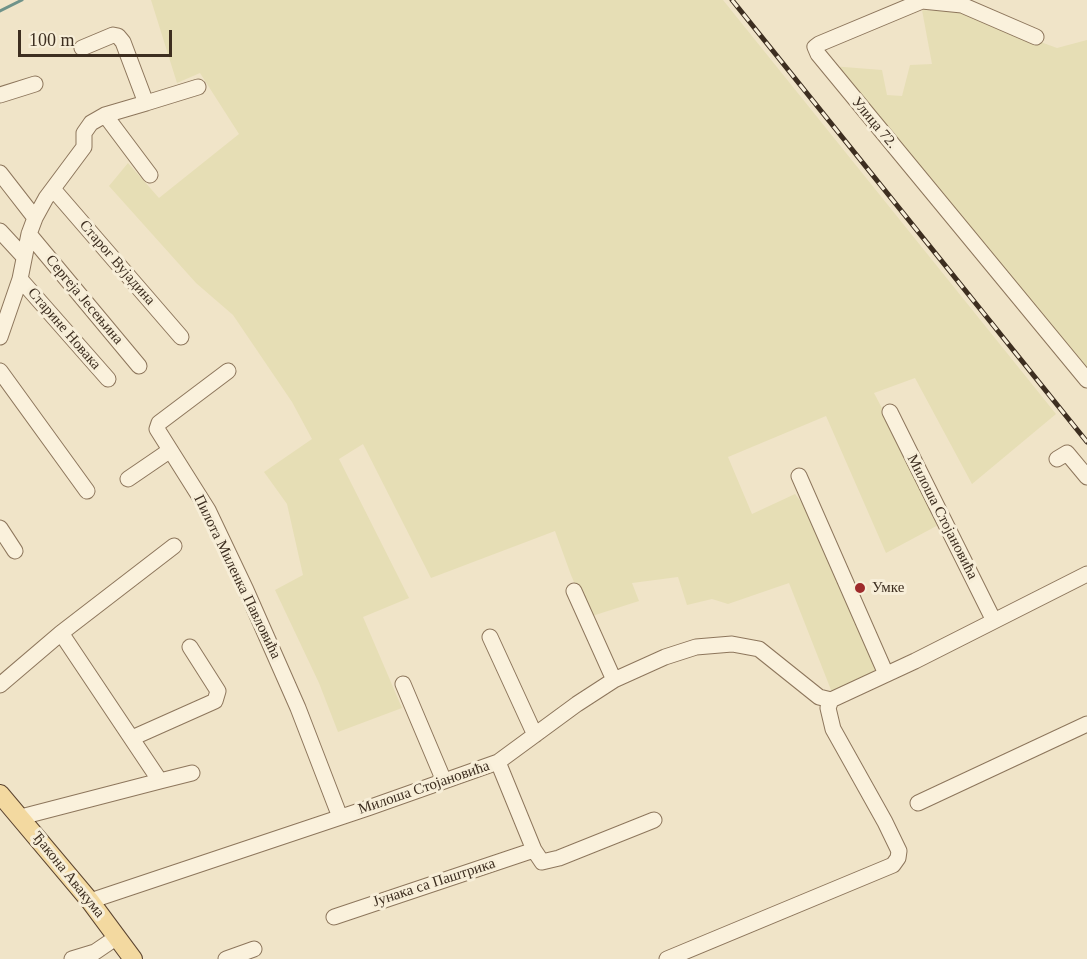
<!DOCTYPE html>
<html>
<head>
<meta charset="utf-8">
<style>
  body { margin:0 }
  #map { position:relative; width:1087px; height:959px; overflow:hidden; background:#f0e4c8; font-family:Georgia,serif }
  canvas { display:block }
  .scale { position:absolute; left:18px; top:30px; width:154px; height:27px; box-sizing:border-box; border:3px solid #3d2e20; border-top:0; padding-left:8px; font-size:18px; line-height:21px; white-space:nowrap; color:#3d2e20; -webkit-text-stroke:4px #f7eed8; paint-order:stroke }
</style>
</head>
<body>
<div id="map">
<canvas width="1087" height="959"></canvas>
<div class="scale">100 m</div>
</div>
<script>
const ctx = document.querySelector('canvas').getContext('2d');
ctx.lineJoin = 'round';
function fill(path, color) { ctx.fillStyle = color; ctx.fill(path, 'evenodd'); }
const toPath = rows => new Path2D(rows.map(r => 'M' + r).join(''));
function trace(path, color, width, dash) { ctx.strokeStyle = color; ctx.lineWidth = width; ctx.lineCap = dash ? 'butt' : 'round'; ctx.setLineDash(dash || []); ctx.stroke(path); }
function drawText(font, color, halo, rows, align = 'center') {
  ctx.font = font + ' Georgia,serif'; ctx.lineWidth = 6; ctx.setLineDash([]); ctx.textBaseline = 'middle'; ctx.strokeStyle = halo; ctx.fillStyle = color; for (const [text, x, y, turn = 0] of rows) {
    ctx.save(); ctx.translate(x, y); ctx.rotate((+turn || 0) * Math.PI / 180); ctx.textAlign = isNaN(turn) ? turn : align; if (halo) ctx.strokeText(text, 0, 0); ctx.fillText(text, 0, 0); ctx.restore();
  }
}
fill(toPath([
  [151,0,723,0,1056,414,972,484,915,378,874,393,942,523,886,553,826,416,728,457,752,514,795,494,802,503,875,667,874,673,833,695,789,583,728,604,712,599,687,605,678,577,632,583,639,601,589,617,571,575,555,531,431,578,363,444,339,459,409,598,363,617,402,708,338,732,319,683,275,590,303,575,287,504,264,472,312,439,292,402,233,315,196,283,109,186,128,163,159,198,239,134,200,73,177,83],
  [922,10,959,12,1057,48,1087,40,1087,375,831,66,882,70,887,95,902,96,910,65,932,64]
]), '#e6deb5');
trace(toPath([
  [0,11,22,0]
]), '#6f938a', 3);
const minor = toPath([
  [1036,37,962,5,922,1,819,44,815,47,818,54,1087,380],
  [0,95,35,84],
  [146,103,198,87],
  [105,115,150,175],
  [0,173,35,218],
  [53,189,181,337],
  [0,231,24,257],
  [29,234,139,366],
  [20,279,108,379],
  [0,337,20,279,29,234,35,218,46,198,84,147,84,133,91,123,105,115,146,103,123,42,118,36,113,35,82,48],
  [0,371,87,491],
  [228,371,159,423,157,429,208,510,246,590,298,708,340,817],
  [890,412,994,621],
  [1057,459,1067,453,1087,477],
  [799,476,886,674],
  [128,479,169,451],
  [0,528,15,551],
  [574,591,614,680],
  [490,637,535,735],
  [403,684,444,781],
  [0,685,61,633,174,546],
  [132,738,215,701,218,691,190,647],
  [498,762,534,850,542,862,559,858,654,820],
  [160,781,192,773],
  [918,803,1087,724],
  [21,817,160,781,61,633],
  [90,901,368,808,498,762,577,704,614,680,665,657,696,647,732,644,759,649,819,697,831,700,915,661,1087,574],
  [334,917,534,850],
  [72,959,95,952,117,937],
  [226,959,254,949],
  [667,959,893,865,898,858,899,851,885,822,833,729,828,708,831,700]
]);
const major = toPath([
  [0,794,90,901,133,959]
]);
trace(minor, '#8d765c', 17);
trace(major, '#5b4430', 20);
trace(minor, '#faf1dc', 15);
trace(major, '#f3d9a0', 18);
const rail = toPath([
  [732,0,1087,442]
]);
trace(rail, '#3d2e20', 5);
trace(rail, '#f7eed8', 3, [9]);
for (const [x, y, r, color] of [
  [860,588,6,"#9e2a2b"]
]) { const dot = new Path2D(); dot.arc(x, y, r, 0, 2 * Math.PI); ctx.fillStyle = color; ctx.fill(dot); trace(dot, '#f7eed8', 2); }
drawText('15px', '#3d2e20', '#f7eed8', [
  ["Улица 72.",874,123,50],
  ["Старог Вујадина",117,263,49],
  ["Сергеја Јесењина",84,300,50],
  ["Старине Новака",64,329,49],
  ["Милоша Стојановића",942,517,63],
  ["Пилота Миленка Павловића",237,577,64],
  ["Милоша Стојановића",424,788,-19],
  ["Ђакона Авакума",68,875,51],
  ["Јунака са Паштрика",434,883,-18]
]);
drawText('15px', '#3d2e20', '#f7eed8', [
  ["Умке",872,588]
], 'left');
</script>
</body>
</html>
